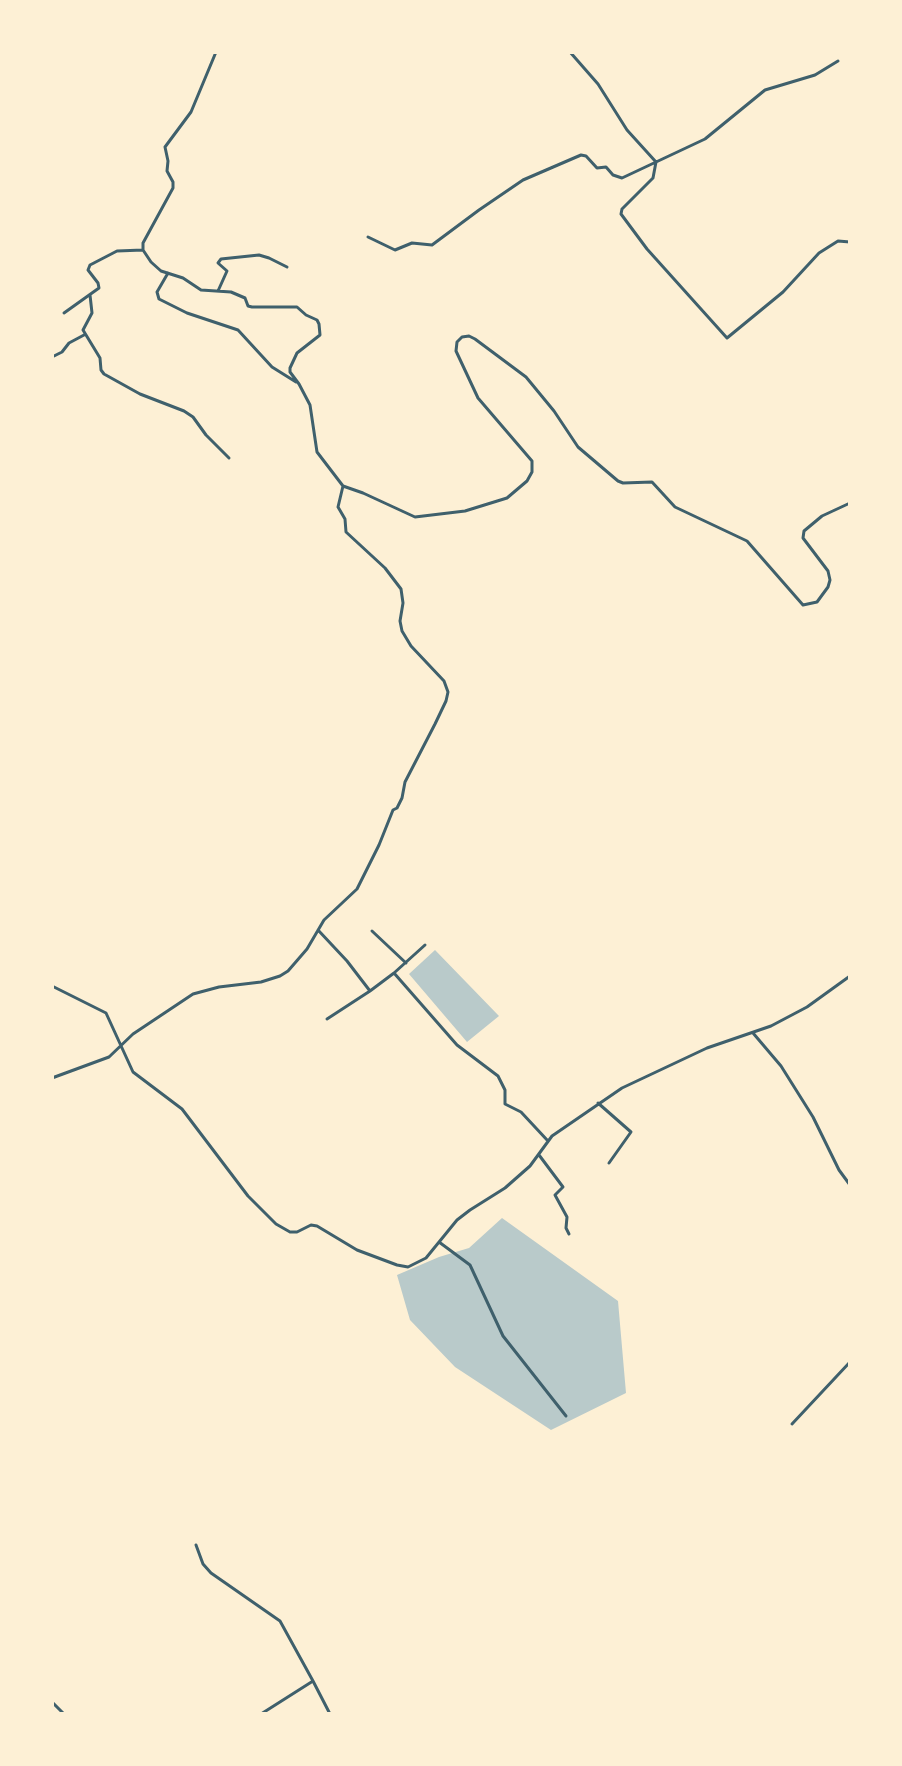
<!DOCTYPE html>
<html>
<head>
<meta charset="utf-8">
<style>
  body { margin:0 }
  #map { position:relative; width:902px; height:1766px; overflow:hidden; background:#fdf0d5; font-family:"DejaVu Sans",sans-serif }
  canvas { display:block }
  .frame { position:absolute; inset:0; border:54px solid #fdf0d5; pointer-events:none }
</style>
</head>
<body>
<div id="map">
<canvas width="902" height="1766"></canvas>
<div class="frame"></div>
</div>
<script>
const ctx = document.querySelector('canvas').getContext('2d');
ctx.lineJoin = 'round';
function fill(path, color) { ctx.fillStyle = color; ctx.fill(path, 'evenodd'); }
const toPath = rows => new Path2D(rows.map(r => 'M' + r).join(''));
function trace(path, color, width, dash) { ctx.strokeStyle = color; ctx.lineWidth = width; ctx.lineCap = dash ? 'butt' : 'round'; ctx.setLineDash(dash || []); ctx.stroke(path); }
fill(toPath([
  [435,950,499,1016,467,1042,409,974],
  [502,1218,618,1301,626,1393,551,1430,455,1367,410,1320,397,1275,439,1257,469,1248]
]), '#b9caca');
trace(toPath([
  [570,52,598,84,627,130,656,162,653,178,622,209,621,214,647,249,727,338,783,292,819,253,838,241,850,242],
  [368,237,395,250,412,243,432,245,479,210,523,180,581,155,586,156,597,168,606,167,613,175,622,178,705,139,765,90,815,75,838,61],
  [168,273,157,292,159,299,187,313,238,330,272,367,296,382],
  [218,291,227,271,218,263,221,259,259,255,269,258,287,267],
  [90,295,92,313,83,330,100,358,101,370,104,374,140,394,184,411,193,417,206,435,229,458],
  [64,313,99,288,98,283,88,270,90,265,117,251,143,250],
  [52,357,62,352,69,343,84,335],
  [343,486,363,493,415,517,465,511,507,498,527,481,532,472,532,461,478,398,456,351,457,342,462,337,469,336,475,339,526,377,554,411,578,447,618,481,623,483,652,482,675,507,747,541,803,605,817,602,828,587,830,580,828,571,803,538,804,531,822,516,850,503],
  [318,930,347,961,370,991,394,973,457,1045,498,1076,505,1090,505,1104,521,1112,548,1141],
  [372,931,406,963],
  [394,973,425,945],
  [52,986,106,1013,133,1072,182,1109,248,1196,276,1224,290,1232,297,1232,311,1225,317,1226,357,1250,397,1265,408,1267,426,1258,457,1220,470,1210,505,1188,530,1166,552,1136,622,1088,707,1048,771,1026,807,1007,850,976],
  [327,1019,370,991],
  [753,1033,781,1066,813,1117,839,1170,850,1185],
  [52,1078,109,1057,133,1034,193,994,219,987,261,982,280,976,288,971,307,949,324,920,357,889,379,845,393,810,397,808,402,798,405,782,435,724,446,701,448,692,444,681,411,646,402,631,400,621,403,603,401,589,385,568,346,532,345,519,338,507,343,486,317,452,310,405,299,384,290,372,290,368,297,353,320,335,319,324,317,320,306,315,297,307,252,307,248,306,245,298,231,292,201,290,183,278,161,271,151,262,143,250,143,243,173,188,173,182,167,171,168,161,165,147,191,112,216,52],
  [598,1103,631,1132,609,1163],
  [539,1155,563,1187,555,1195,567,1217,566,1228,569,1234],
  [439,1242,470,1265,503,1336,566,1416],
  [792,1424,850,1362],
  [196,1545,203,1564,211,1573,280,1621,313,1681,261,1714],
  [313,1681,330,1714],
  [52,1702,64,1714],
  [848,1714,850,1712]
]), '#3f606c', 3);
</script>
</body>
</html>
